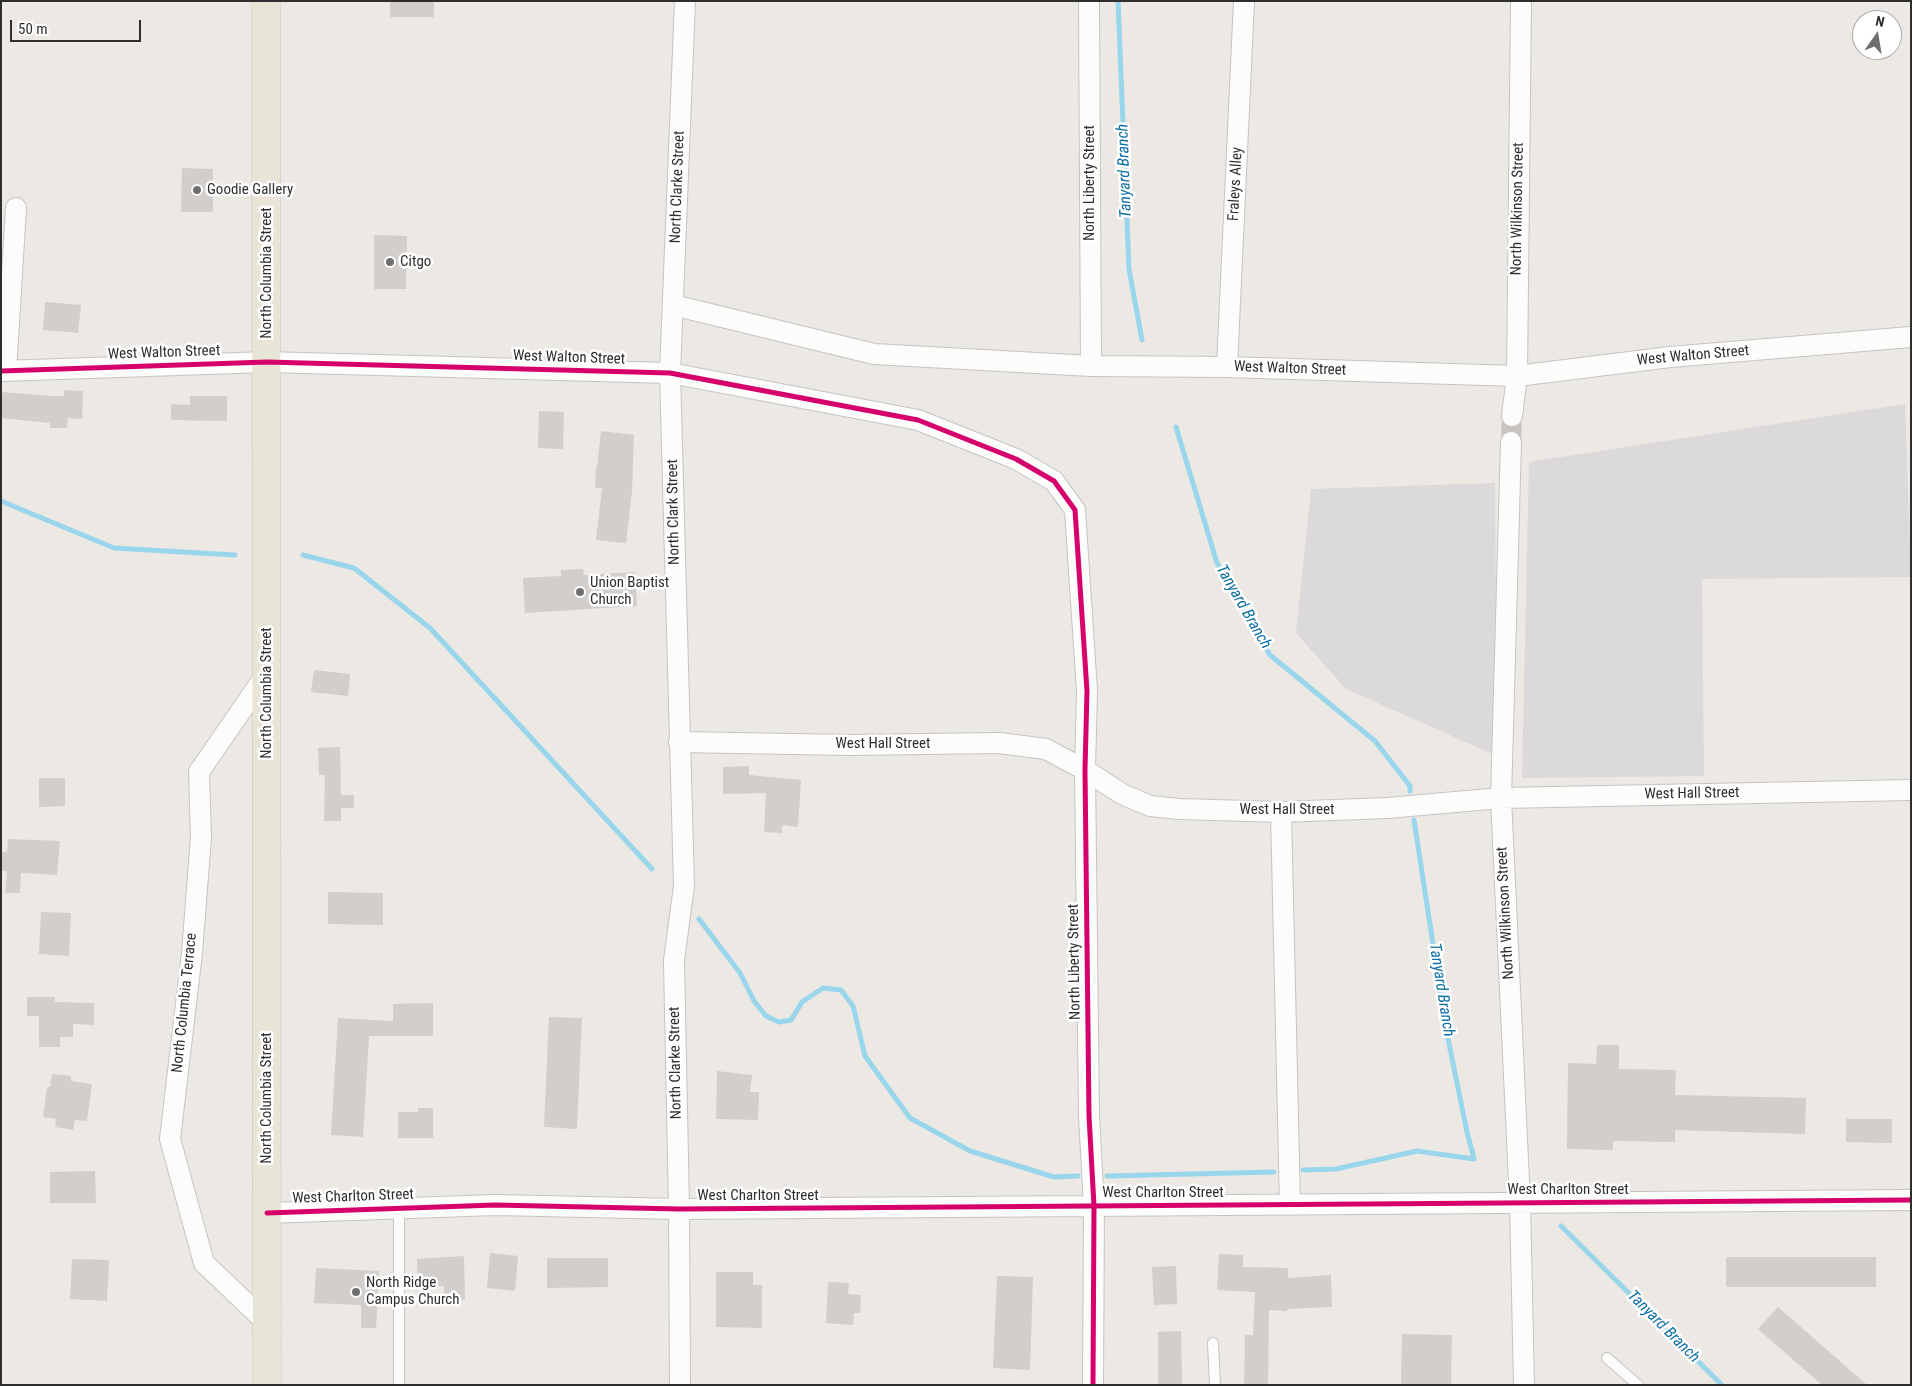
<!DOCTYPE html>
<html>
<head>
<meta charset="utf-8">
<style>
  body { margin:0 }
  #map { position:relative; width:1912px; height:1386px; overflow:hidden; background:#ece8e4; font-family:"Roboto Condensed",sans-serif }
  canvas { display:block }
  .frame { position:absolute; inset:0; border:2px solid #2e2e2e; pointer-events:none }
  .north { position:absolute; left:1852px; top:10px; width:50px; height:50px; box-sizing:border-box; background:#fff; border:1px solid #ababab; border-radius:50%; rotate:13deg; font-size:14px; font-weight:700; line-height:20px; text-align:center; color:#2e2e2e }
  .north::after { content:''; display:block; margin:auto; width:18px; height:22px; background:#706f6e; clip-path:polygon(50% 0,100% 100%,50% 72%,0 100%) }
  .scale { position:absolute; left:10px; top:20px; width:131px; height:22px; box-sizing:border-box; border:2px solid #2e2e2e; border-top:0; padding-left:6px; font-size:15px; line-height:18px; white-space:nowrap; color:#2e2e2e; -webkit-text-stroke:4px #fff; paint-order:stroke }
</style>
</head>
<body>
<div id="map">
<canvas width="1912" height="1386"></canvas>
<div class="frame"></div>
<div class="north">N</div>
<div class="scale">50 m</div>
</div>
<script>
const ctx = document.querySelector('canvas').getContext('2d');
ctx.lineJoin = 'round';
function fill(path, color) { ctx.fillStyle = color; ctx.fill(path, 'evenodd'); }
const toPath = rows => new Path2D(rows.map(r => 'M' + r).join(''));
function trace(path, color, width, dash) { ctx.strokeStyle = color; ctx.lineWidth = width; ctx.lineCap = dash ? 'butt' : 'round'; ctx.setLineDash(dash || []); ctx.stroke(path); }
function drawText(font, color, halo, rows, align = 'center') {
  ctx.font = font + ' "Roboto Condensed",sans-serif'; ctx.lineWidth = 5; ctx.setLineDash([]); ctx.textBaseline = 'middle'; ctx.strokeStyle = halo; ctx.fillStyle = color; for (const [text, x, y, turn = 0] of rows) {
    ctx.save(); ctx.translate(x, y); ctx.rotate((+turn || 0) * Math.PI / 180); ctx.textAlign = isNaN(turn) ? turn : align; if (halo) ctx.strokeText(text, 0, 0); ctx.fillText(text, 0, 0); ctx.restore();
  }
}
fill(toPath([
  [1905,404,1911,577,1702,579,1704,776,1522,778,1529,462],
  [1495,483,1497,756,1346,689,1296,633,1311,489]
]), '#dcd9db');
trace(toPath([
  [1118,1,1129,269,1142,340],
  [1176,427,1217,563,1270,655,1375,741,1410,786,1410,791],
  [1,501,114,548,235,555],
  [303,555,354,568,430,628,652,869],
  [699,919,740,973,754,1001,766,1016,779,1022,791,1020,802,1002,823,988,841,990,853,1006,865,1056,910,1118,970,1151,1054,1177,1078,1176],
  [1303,1170,1336,1169,1417,1151,1474,1159,1467,1132,1446,1029,1414,820],
  [1107,1176,1274,1172],
  [1561,1226,1722,1385]
]), '#99d6ec', 5);
fill(toPath([
  [390,1,434,1,434,17,390,17],
  [182,168,213,169,213,212,181,212],
  [374,235,407,236,406,289,374,289],
  [45,302,81,305,78,333,43,330],
  [64,390,83,391,82,419,68,418,67,428,50,428,50,423,1,418,1,392,51,396,64,396],
  [190,396,227,396,227,421,171,420,171,404,190,405],
  [539,411,564,412,563,449,538,448],
  [601,431,634,435,632,491,626,543,596,540,602,488,595,488,596,467,597,467],
  [583,569,584,575,635,572,637,606,525,613,523,578,561,576,561,570],
  [314,670,350,674,348,696,311,692],
  [340,747,341,795,354,795,354,808,341,808,341,821,324,821,325,775,319,775,318,748],
  [749,766,749,775,801,780,798,827,782,825,782,833,764,832,766,793,723,794,723,767],
  [39,778,65,778,65,806,39,807],
  [8,839,60,841,57,875,21,873,20,893,5,893,7,871,1,871,1,852,7,852],
  [328,892,383,893,383,925,328,924],
  [41,912,71,913,69,956,39,954],
  [27,997,55,997,55,1002,94,1003,94,1025,73,1024,73,1037,60,1037,60,1047,39,1047,39,1016,27,1016],
  [433,1003,433,1036,369,1036,363,1137,331,1135,338,1018,393,1021,393,1004],
  [549,1017,582,1018,577,1129,544,1127],
  [1597,1045,1619,1045,1619,1069,1676,1070,1675,1095,1806,1098,1805,1134,1675,1130,1675,1142,1613,1141,1613,1150,1567,1149,1568,1063,1596,1064],
  [717,1071,752,1075,750,1092,759,1092,758,1120,716,1119],
  [52,1074,71,1076,71,1081,92,1084,87,1121,75,1120,73,1130,55,1127,56,1119,43,1117,47,1087,50,1087],
  [418,1108,433,1108,433,1138,398,1138,398,1112,418,1112],
  [1846,1119,1892,1119,1892,1143,1846,1142],
  [95,1171,96,1203,50,1203,50,1172],
  [490,1253,518,1256,515,1291,487,1288],
  [1219,1254,1243,1255,1243,1267,1288,1268,1288,1278,1331,1275,1332,1307,1287,1309,1287,1311,1269,1310,1268,1385,1244,1385,1245,1335,1253,1335,1255,1292,1217,1290],
  [464,1256,465,1300,444,1300,444,1286,418,1287,417,1259],
  [1726,1257,1876,1257,1876,1287,1726,1287],
  [547,1258,608,1258,608,1287,547,1288],
  [72,1259,109,1260,107,1301,70,1299],
  [1176,1266,1177,1304,1154,1305,1152,1267],
  [316,1268,379,1271,376,1328,361,1328,361,1305,314,1303],
  [716,1272,753,1272,753,1285,762,1285,762,1328,716,1327],
  [997,1276,1033,1277,1030,1370,993,1368],
  [828,1282,849,1283,848,1294,861,1295,860,1313,854,1313,853,1325,826,1323],
  [1778,1307,1867,1385,1822,1385,1758,1329],
  [1181,1331,1182,1385,1158,1385,1158,1332],
  [1402,1334,1452,1335,1451,1385,1401,1385]
]), '#d1cecb');
trace(toPath([
  [1511,442,1512,416]
]), '#c6c3c0', 20, [20, 10]);
const lane = toPath([
  [399,1208,399,1385],
  [1213,1343,1215,1385],
  [1607,1358,1638,1385]
]);
const street = toPath([
  [1089,1,1091,366],
  [673,305,874,354,1091,366,1227,367,1517,376,1670,357,1911,337],
  [1227,367,1244,1],
  [1,371,267,362,670,373,918,420,1016,459,1054,481,1075,510,1087,691,1085,770,1089,1116,1094,1206,1093,1385],
  [6,371,16,208],
  [1512,416,1517,376,1521,1],
  [1511,442,1501,798,1520,1203,1524,1385],
  [679,742,850,745,999,743,1046,749,1085,770,1122,794,1150,806,1180,809,1281,812,1387,808,1501,798,1911,790],
  [1281,812,1290,1205],
  [267,1213,495,1205,679,1209,1911,1200],
  [267,1323,204,1263,170,1139,192,953,201,837,199,772,267,673],
  [680,1385,679,1209,674,960,684,886,670,373,685,1]
]);
const primary = toPath([
  [266,1,267,1385]
]);
trace(lane, '#c5c4c5', 12);
trace(street, '#c5c4c5', 22);
trace(primary, '#c6c5c4', 29);
trace(lane, '#fcfcfb', 10);
trace(street, '#fcfcfb', 20);
trace(primary, '#e8e4d6', 28);
trace(toPath([
  [1,371,267,362,670,373,918,420,1016,459,1054,481,1075,510,1087,691,1085,770,1089,1116,1094,1206,1093,1385],
  [267,1213,495,1205,679,1209,1911,1200]
]), '#d6006c', 5);
for (const [x, y, r, color] of [
  [197,190,5,"#706f6e"],
  [390,262,5,"#706f6e"],
  [580,592,5,"#706f6e"],
  [356,1292,5,"#706f6e"]
]) { const dot = new Path2D(); dot.arc(x, y, r, 0, 2 * Math.PI); ctx.fillStyle = color; ctx.fill(dot); trace(dot, '#fff', 2); }
drawText('15px', '#2e2e2e', '#fff', [
  ["North Liberty Street",1090,183,-90],
  ["Fraleys Alley",1236,184,-87],
  ["North Clarke Street",678,187,-88],
  ["North Wilkinson Street",1518,209,-89],
  ["North Columbia Street",267,273,-90],
  ["West Walton Street",164,353,-2],
  ["West Walton Street",1693,356,-5],
  ["West Walton Street",569,358,2],
  ["West Walton Street",1290,369,2],
  ["North Clark Street",674,512,-91],
  ["North Columbia Street",267,693,-90],
  ["West Hall Street",883,744],
  ["West Hall Street",1692,794,-1],
  ["West Hall Street",1287,810],
  ["North Wilkinson Street",1506,913,-93],
  ["North Liberty Street",1075,962,-91],
  ["North Columbia Terrace",185,1003,-84],
  ["North Clarke Street",676,1063,-91],
  ["North Columbia Street",267,1098,-90],
  ["West Charlton Street",1568,1190],
  ["West Charlton Street",1163,1193],
  ["West Charlton Street",758,1196],
  ["West Charlton Street",353,1197,-2]
]);
drawText('15px', '#2e2e2e', '#fff', [
  ["Goodie Gallery",207,190],
  ["Citgo",400,262],
  ["Union Baptist",590,583],
  ["Church",590,600],
  ["North Ridge",366,1283],
  ["Campus Church",366,1300]
], 'left');
drawText('italic 16px', '#0d6fa3', '#fff', [
  ["Tanyard Branch",1125,171,-92],
  ["Tanyard Branch",1243,607,60],
  ["Tanyard Branch",1441,990,81],
  ["Tanyard Branch",1663,1327,45]
]);
</script>
</body>
</html>
